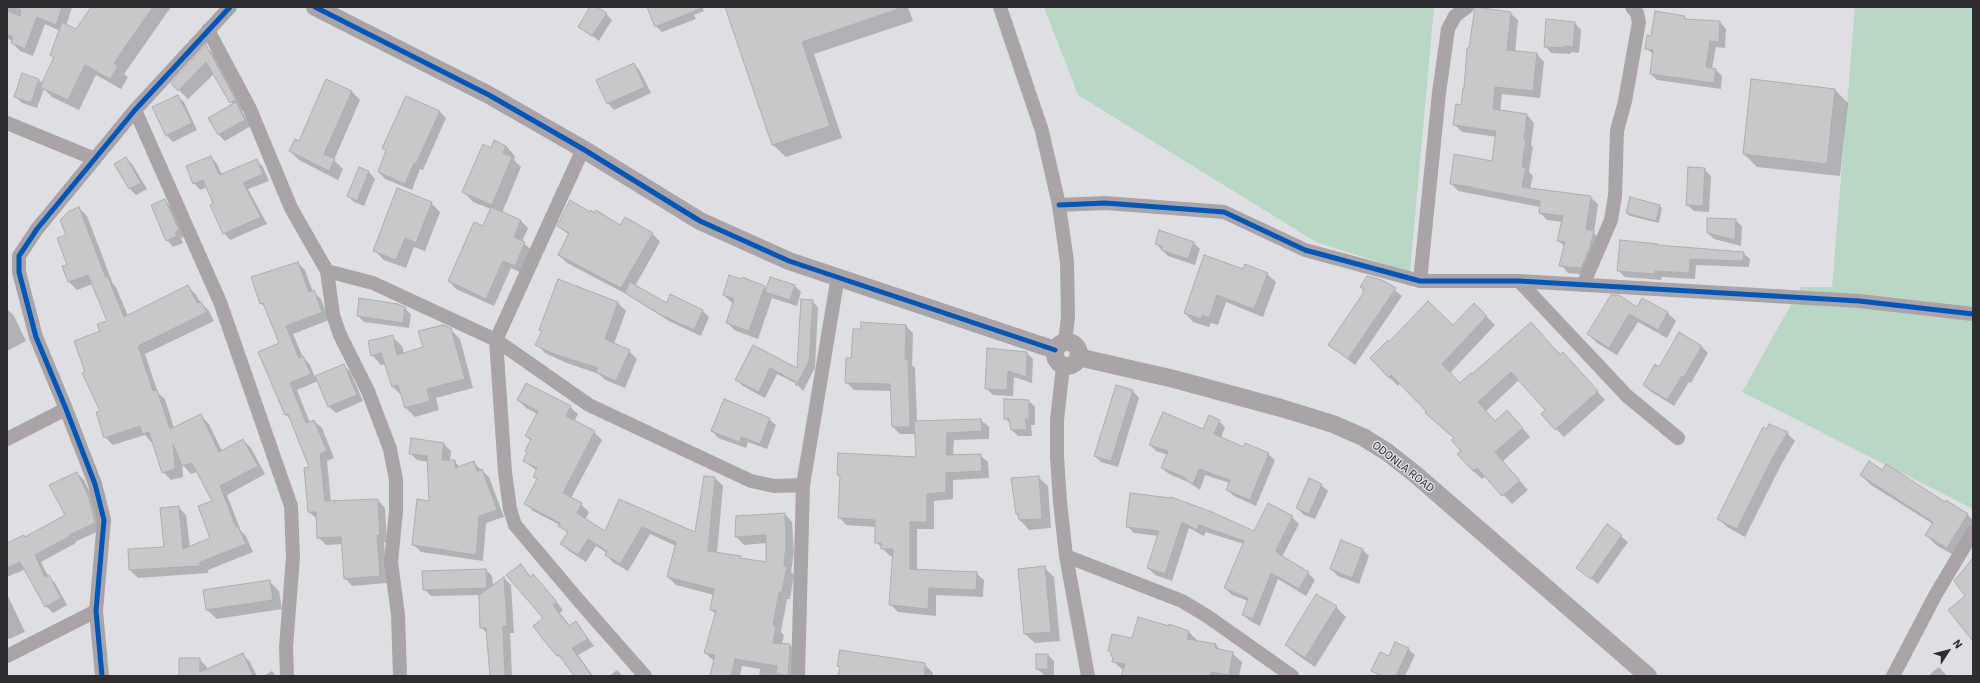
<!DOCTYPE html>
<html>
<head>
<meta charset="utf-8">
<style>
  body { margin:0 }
  #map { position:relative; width:1980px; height:683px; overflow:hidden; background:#dedfe4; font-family:"IBM Plex Sans",sans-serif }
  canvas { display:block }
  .frame { position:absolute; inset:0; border:8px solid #2e2e32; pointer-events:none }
  .north { position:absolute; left:1928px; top:631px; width:40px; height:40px; -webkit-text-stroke:3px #dcdde6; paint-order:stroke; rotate:54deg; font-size:11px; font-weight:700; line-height:16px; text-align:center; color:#2e2e32 }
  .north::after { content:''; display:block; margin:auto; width:14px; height:18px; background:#2e2e32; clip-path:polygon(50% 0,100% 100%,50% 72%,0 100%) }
</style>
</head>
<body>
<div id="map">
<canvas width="1980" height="683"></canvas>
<div class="frame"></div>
<div class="north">N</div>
</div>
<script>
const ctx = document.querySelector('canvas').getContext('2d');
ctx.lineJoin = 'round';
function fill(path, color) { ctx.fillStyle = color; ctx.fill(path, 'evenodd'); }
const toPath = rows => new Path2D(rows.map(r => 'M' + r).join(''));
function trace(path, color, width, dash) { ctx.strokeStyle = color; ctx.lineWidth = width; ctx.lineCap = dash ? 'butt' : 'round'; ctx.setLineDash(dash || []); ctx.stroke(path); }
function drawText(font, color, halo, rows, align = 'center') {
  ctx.font = font + ' "IBM Plex Sans",sans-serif'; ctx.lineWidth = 3; ctx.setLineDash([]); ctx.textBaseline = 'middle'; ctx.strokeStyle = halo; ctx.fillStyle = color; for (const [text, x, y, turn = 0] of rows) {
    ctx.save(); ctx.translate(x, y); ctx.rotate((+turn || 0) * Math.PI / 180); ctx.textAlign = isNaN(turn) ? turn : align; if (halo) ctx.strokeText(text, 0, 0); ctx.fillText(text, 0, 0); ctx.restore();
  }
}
fill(toPath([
  [1044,7,1434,7,1410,272,1316,242,1078,95],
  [1855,7,1973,7,1973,509,1742,392,1801,287,1832,287]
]), '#b8d7c4');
fill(toPath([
  [7,7,72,7,64,33,45,24,33,56,20,51,12,43,12,41,7,38],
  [92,7,171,7,124,74,128,77,121,89,96,75,79,110,52,97,44,89,37,108,22,103,15,96,38,79,43,84,54,58,51,54,76,30],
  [591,7,595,7,606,14,612,20,599,41,579,26],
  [648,7,702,7,704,11,694,15,696,19,662,32,656,26],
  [726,7,908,7,913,21,814,54,842,138,786,157,773,145],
  [1510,13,1518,20,1515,52,1537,54,1544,62,1540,98,1502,94,1500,112,1527,115,1534,123,1531,145,1533,147,1529,172,1533,176,1530,189,1590,197,1598,204,1594,233,1601,240,1589,275,1568,273,1561,265,1565,247,1558,240,1563,222,1547,220,1540,213,1540,207,1458,191,1451,183,1493,162,1497,137,1462,132,1454,124,1462,106,1470,49],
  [1684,17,1687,20,1720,22,1726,29,1725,48,1716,47,1712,69,1716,70,1722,76,1721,89,1657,80,1651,74,1654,55,1646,48,1652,37],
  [1575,23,1581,30,1579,53,1571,52,1571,54,1551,53,1545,46],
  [206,47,216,56,244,110,242,111,251,126,225,141,219,135,233,105,214,74,188,99,172,83],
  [634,64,640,71,651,93,614,110,608,103],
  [1752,81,1835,90,1848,103,1840,176,1757,167,1744,154],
  [351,91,360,100,334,160,343,169,338,180,299,160,290,151],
  [177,96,184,102,197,130,173,142,166,135],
  [407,97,440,112,446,118,423,170,420,169,412,190,385,179,379,172,387,151,383,148],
  [506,146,515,156,514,160,521,167,502,213,521,221,528,228,522,242,532,250,522,273,511,268,494,306,456,289,449,281,483,227,491,209,473,202,464,192,492,149],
  [211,157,217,164,222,175,256,160,263,167,269,181,248,189,267,224,230,240,224,233,207,187,200,190,194,183],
  [126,158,132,164,147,189,136,195,130,189,115,164],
  [359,168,369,172,375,179,364,206,354,202,348,196],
  [1704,169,1711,176,1709,212,1694,211,1687,205],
  [165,200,171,207,185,237,181,238,183,243,173,247,167,240],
  [431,203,440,212,425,251,414,247,406,268,384,260,375,251],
  [1659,205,1662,208,1659,223,1630,216,1627,213],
  [79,208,87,216,113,284,116,287,128,316,188,286,196,295,201,303,209,311,214,321,145,354,158,393,165,399,174,428,201,416,209,424,222,451,243,440,251,448,265,474,227,495,241,531,246,536,253,552,208,570,208,573,138,578,130,570,165,548,178,507,186,515,190,547,212,538,213,501,197,472,191,474,182,464,183,477,171,480,163,472,153,442,151,442,145,435,113,445,105,437,102,412,87,373,101,332,109,321,93,284,77,290,69,282,64,267,68,265,67,236],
  [590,213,621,227,652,233,660,242,635,286,667,304,671,296,703,311,709,317,701,336,669,321,628,295,567,263,559,255,569,235,558,226],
  [1735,220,1742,226,1741,246,1714,239,1708,233],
  [1194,243,1200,249,1195,265,1168,256,1156,244],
  [1659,246,1743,253,1750,259,1749,267,1696,265,1695,279,1662,277,1661,280,1625,277,1618,270],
  [298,263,305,270,313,292,321,299,329,320,293,334,303,357,310,365,315,377,343,365,350,371,363,401,336,413,329,407,318,381,297,390,310,423,314,421,322,428,334,458,327,461,331,502,378,500,385,508,387,542,384,543,387,583,352,586,345,578,343,544,326,545,318,537,317,519,309,512,311,468,292,421,285,414,280,344,266,309,261,303],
  [1244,270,1267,274,1276,282,1263,317,1226,302,1218,325,1211,323,1209,327,1193,322,1185,313],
  [1382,280,1402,296,1355,365,1329,345],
  [795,286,801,292,797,306,772,298,758,339,736,331,727,323,733,304,724,295,764,287,767,289],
  [812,301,818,307,815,368,803,391,797,384,777,374,765,398,743,386,737,380,754,346,798,369],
  [618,303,626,311,614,344,629,351,637,359,625,388,605,380,599,374,564,362,545,353,537,344,543,332,540,329],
  [1474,304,1495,325,1450,373,1460,384,1539,332,1561,355,1572,362,1605,400,1564,437,1556,429,1547,411,1519,380,1486,411,1495,422,1516,420,1530,437,1503,461,1528,490,1512,504,1486,476,1482,479,1473,471,1455,439,1426,413,1427,411,1400,383,1398,386,1389,377,1389,343,1453,326],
  [405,308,411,315,409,328,364,322,358,316],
  [1638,308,1667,312,1676,321,1667,338,1638,322,1617,355,1597,343,1588,334],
  [7,309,14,316,26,341,7,351],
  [906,326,913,333,912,365,915,368,917,422,981,420,989,427,989,439,954,440,953,456,980,455,988,462,989,478,953,480,953,499,934,501,934,529,917,529,917,570,976,573,984,580,983,597,936,595,936,616,898,612,890,604,893,556,890,556,876,542,876,527,846,525,839,517,841,478,838,475,917,458,916,434,900,434,893,427,891,391,854,390,846,382,852,359],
  [450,329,460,339,473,388,436,398,439,410,415,417,406,408,402,396,393,387,386,364,381,365,372,355,392,337,402,346,404,354,424,348],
  [1680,334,1702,347,1708,353,1691,383,1689,382,1674,406,1650,391,1644,385,1660,368],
  [1027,353,1033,359,1032,383,1014,377,1013,396,993,395,986,388],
  [1116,386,1133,391,1139,398,1118,467,1101,462,1095,456],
  [518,400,570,407,578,414,574,422,594,432,602,440,571,498,581,504,589,512,585,520,606,533,620,500,696,534,705,477,715,478,723,486,717,553,740,557,743,559,767,564,767,543,744,545,736,537,785,514,792,522,794,552,791,572,794,575,790,599,787,599,781,632,784,635,782,645,790,645,798,653,795,676,759,676,760,669,742,666,740,676,711,676,714,661,705,653,716,614,711,610,714,595,676,585,668,577,676,546,650,534,628,571,614,563,606,555,607,553,596,546,586,562,569,551,562,544,568,534,560,525,533,511,525,503,538,480,534,477,537,471,524,461,531,441,526,436,537,414,526,408],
  [1029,401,1035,407,1035,425,1031,425,1032,436,1018,436,1012,430,1011,424,1005,418],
  [769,419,776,425,767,449,748,442,746,448,718,438,712,431],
  [1219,421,1225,427,1221,438,1244,449,1268,454,1275,460,1256,506,1234,496,1227,490,1230,483,1205,475,1200,490,1190,483,1169,474,1162,468,1168,455,1156,451,1150,445,1203,430],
  [1787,433,1795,441,1781,465,1745,537,1727,527,1719,519],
  [412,439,444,444,451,451,450,461,454,461,460,467,473,462,489,477,504,517,486,523,483,561,421,552,413,544,430,502,429,462,417,460,410,453],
  [1882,471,1967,514,1973,520,1973,530,1957,557,1936,545,1926,535,1933,524,1871,485,1861,475],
  [77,473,84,480,96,504,101,530,75,542,76,543,41,562,48,576,55,583,67,605,53,613,46,606,26,569,7,577,7,544,25,537,66,516],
  [1038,477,1048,486,1051,528,1029,530,1020,520,1017,514],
  [1321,485,1328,491,1315,519,1304,515,1297,508],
  [1131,494,1255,532,1292,517,1299,524,1282,557,1308,573,1315,580,1306,596,1278,579,1260,626,1250,621,1243,614,1248,601,1232,595,1225,588,1244,544,1206,532,1204,536,1189,528,1172,581,1155,575,1148,568,1159,536,1134,533,1127,526],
  [1607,525,1628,542,1598,584,1577,568],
  [1363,550,1369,556,1359,584,1338,576,1331,569],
  [521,566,531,577,533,576,541,583,563,610,560,613,570,626,576,622,594,646,578,655,593,676,576,676,558,655,545,618],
  [1044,567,1054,577,1060,641,1035,643,1025,634],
  [486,570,492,576,493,586,504,578,511,585,514,633,510,633,512,676,480,676,491,676,488,634,481,627,480,595,431,596,424,589],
  [269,581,279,591,282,609,217,619,207,610],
  [7,594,25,632,9,639,7,637],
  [1336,607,1346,617,1315,667,1296,654,1286,645],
  [1170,625,1189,632,1198,641,1216,645,1220,650,1232,653,1242,662,1239,676,1122,676,1124,671,1113,661,1114,658,1110,651],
  [1408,649,1415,655,1405,676,1378,676,1373,670,1389,657],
  [242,654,250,662,257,676,180,676,199,659,207,667,207,670],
  [1048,655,1054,661,1054,675,1044,675,1037,669],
  [924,664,933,673,933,676,839,676,841,668,838,666],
  [1939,667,1947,676,1930,676,1929,675],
  [617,670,623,676,609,676],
  [272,671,276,676,263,676]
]), '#0003');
const building = toPath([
  [15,7,62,7,56,25,37,17,25,49,11,43,13,37,7,34,7,11,20,16,21,10,15,7],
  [91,7,153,7,114,63,118,66,110,79,85,65,68,100,40,87,54,57,50,55,62,22,76,29,91,7],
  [590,7,597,7,607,13,592,36,578,27,590,7],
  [647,7,702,7,702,8,655,27,647,7],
  [725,7,897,7,898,9,802,42,830,126,772,145,725,7],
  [1475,7,1511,12,1507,50,1537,53,1533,91,1495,87,1493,109,1527,114,1524,139,1526,139,1522,167,1526,167,1522,187,1591,196,1586,229,1594,231,1590,247,1581,268,1559,266,1565,242,1557,241,1563,216,1539,213,1540,201,1473,188,1473,187,1450,184,1454,154,1492,161,1496,131,1453,125,1456,104,1461,105,1463,88,1464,88,1467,48,1469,48,1475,7],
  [1655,11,1685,16,1684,19,1720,21,1719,42,1710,41,1706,67,1716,69,1714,83,1650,74,1653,50,1645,49,1647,35,1651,36,1655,11],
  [1546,19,1575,22,1573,47,1565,46,1565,48,1544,47,1546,19],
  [206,45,236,100,230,103,206,62,178,91,171,83,206,45],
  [634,63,645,87,607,104,596,80,634,63],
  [22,73,39,79,31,103,14,97,22,73],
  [326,79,352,91,324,154,335,159,329,171,289,151,295,139,299,141,326,79],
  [1751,79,1835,89,1827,164,1743,154,1751,79],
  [178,95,192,123,166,136,152,107,178,95],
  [406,96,440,111,416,164,414,163,405,184,378,172,386,150,382,148,406,96],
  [236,102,245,120,218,135,208,118,236,102],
  [494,140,506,146,503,153,512,157,492,205,462,192,483,144,491,148,494,140],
  [211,156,219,175,257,159,263,174,243,183,261,217,223,234,210,205,213,203,203,180,193,184,186,166,211,156],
  [126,157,141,183,129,189,114,164,126,157],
  [359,167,369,171,357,201,347,196,359,167],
  [1688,167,1705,168,1703,206,1686,205,1688,167],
  [397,188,432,202,416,243,405,238,396,260,373,251,397,188],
  [1630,197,1660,205,1656,221,1626,213,1630,197],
  [165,199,179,230,175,232,177,236,166,241,151,205,165,199],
  [570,200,590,212,591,210,594,213,596,210,620,225,625,217,653,233,621,288,558,255,569,233,557,226,570,200],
  [79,207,106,278,108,277,124,317,188,285,197,303,201,302,207,312,138,346,153,391,157,390,170,429,201,414,219,452,243,439,258,466,220,486,236,527,238,526,246,544,200,562,200,566,129,570,128,549,164,547,160,508,179,506,183,549,210,538,198,506,212,501,192,463,182,466,173,444,175,469,162,473,149,432,142,434,140,426,104,438,96,412,100,411,82,373,85,372,74,341,100,331,97,324,107,321,88,275,68,282,62,266,67,265,57,238,66,235,60,220,69,211,79,207],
  [491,207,521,220,514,237,525,242,515,266,503,261,486,299,448,281,474,222,483,226,491,207],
  [1707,218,1736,219,1735,240,1707,233,1707,218],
  [1159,230,1194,242,1188,259,1161,250,1162,246,1155,244,1159,230],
  [1620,240,1658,244,1658,245,1744,252,1743,261,1690,259,1689,273,1655,271,1655,274,1617,271,1620,240],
  [1204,255,1243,269,1245,264,1268,273,1254,309,1217,295,1209,318,1202,315,1201,319,1184,313,1204,255],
  [298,262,309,292,314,290,322,312,286,326,299,358,303,356,311,374,290,383,306,423,314,420,327,451,320,454,325,501,378,499,380,535,377,535,380,576,344,579,341,537,317,538,316,512,308,512,304,468,309,467,288,414,285,415,258,352,279,343,263,303,260,304,251,277,298,262],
  [729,275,741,279,742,277,765,286,749,331,726,323,734,299,723,295,729,275],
  [1367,276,1382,280,1396,288,1348,359,1328,345,1364,292,1362,291,1364,289,1360,287,1367,276],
  [770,277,795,285,790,300,765,292,770,277],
  [558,279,618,302,605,339,630,350,616,381,596,372,598,368,554,354,535,345,542,331,539,330,558,279],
  [630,282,667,303,670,294,703,310,694,330,661,315,625,293,630,282],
  [1611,295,1619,295,1637,307,1642,298,1668,312,1658,330,1629,314,1609,348,1587,334,1611,295],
  [359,298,398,304,405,307,403,323,357,316,359,298],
  [801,299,813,300,809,361,796,386,796,382,770,368,759,392,735,380,753,345,797,368,801,299],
  [1428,301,1453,325,1474,303,1487,316,1442,364,1460,383,1471,373,1472,374,1531,322,1560,355,1563,352,1598,391,1555,430,1541,414,1545,410,1511,372,1478,402,1495,421,1507,410,1523,428,1495,452,1520,481,1502,496,1477,468,1473,471,1457,454,1461,451,1451,440,1454,438,1425,413,1426,411,1391,375,1389,378,1370,358,1388,340,1389,342,1428,301],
  [861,322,906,325,905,359,908,359,910,427,892,427,890,384,845,383,846,358,851,358,853,329,861,329,861,322],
  [443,325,451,328,465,379,427,389,430,401,405,408,398,385,392,387,381,353,371,356,368,341,393,335,397,355,423,347,418,331,443,325],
  [1679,332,1702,346,1684,377,1682,376,1667,400,1643,385,1655,364,1659,367,1679,332],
  [987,348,1027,352,1026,377,1008,371,1007,390,985,389,987,348],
  [344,364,357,395,328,407,315,376,344,364],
  [526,383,571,406,566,416,595,431,563,493,582,503,577,513,605,531,619,499,695,532,704,476,715,477,708,551,741,556,740,558,766,562,766,535,735,537,736,516,785,513,786,544,784,566,787,566,782,592,779,592,773,625,776,626,773,643,790,644,788,675,776,674,777,666,735,659,731,676,710,676,715,655,704,653,716,611,710,610,714,589,667,577,676,542,642,527,620,564,605,555,607,551,588,539,578,555,560,544,568,532,558,526,560,523,524,504,537,479,533,477,537,468,523,461,527,452,525,451,531,439,525,436,538,411,517,400,526,383],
  [1116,385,1133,390,1111,461,1094,456,1116,385],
  [724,399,770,418,760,444,741,437,739,442,711,431,724,399],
  [1004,399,1029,400,1029,419,1025,419,1027,430,1011,430,1009,419,1004,419,1004,399],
  [1163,412,1203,429,1209,415,1220,420,1214,434,1244,447,1245,443,1269,453,1250,500,1226,490,1230,480,1199,469,1193,485,1182,476,1161,468,1168,451,1149,445,1163,412],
  [981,419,982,431,947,433,946,455,981,454,982,471,946,473,946,492,927,494,927,522,910,522,910,569,977,572,976,590,929,588,928,609,889,605,893,549,881,549,881,543,875,543,875,520,838,518,840,476,837,475,838,453,916,457,914,421,981,419],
  [1769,424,1788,432,1773,457,1737,529,1717,519,1763,427,1767,429,1769,424],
  [411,438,444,443,442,460,455,460,455,468,474,461,477,471,482,469,497,510,479,516,476,555,412,545,417,499,429,501,427,456,409,454,411,438],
  [1869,461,1882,470,1886,464,1945,502,1946,500,1968,514,1947,548,1925,535,1933,522,1860,475,1869,461],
  [77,472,89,497,95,523,69,535,70,536,35,555,45,577,49,575,61,598,45,607,20,562,7,568,7,543,24,535,25,537,65,515,49,485,77,472],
  [1039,476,1042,519,1019,520,1018,514,1016,514,1011,478,1039,476],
  [1309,478,1322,484,1309,514,1296,508,1309,478],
  [1130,493,1170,498,1171,497,1212,512,1254,531,1268,503,1293,516,1276,550,1277,553,1309,572,1299,589,1271,573,1253,619,1242,615,1248,598,1224,588,1244,541,1199,525,1197,530,1182,522,1165,574,1147,568,1159,531,1126,527,1130,493],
  [1607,524,1622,535,1591,579,1576,568,1607,524],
  [1341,540,1363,549,1352,578,1330,569,1341,540],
  [1973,558,1973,641,1948,610,1965,596,1954,581,1973,558],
  [521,564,530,577,533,574,557,602,553,605,569,626,576,621,588,639,572,648,592,676,574,676,559,655,557,656,545,642,533,626,543,618,506,575,521,564],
  [1045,566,1051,632,1024,634,1018,569,1045,566],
  [486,569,487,588,423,590,422,571,486,569],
  [504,577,507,626,503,626,505,676,490,676,486,628,480,628,479,595,504,577],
  [270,580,273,600,206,610,203,590,270,580],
  [1316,594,1337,606,1305,658,1285,645,1316,594],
  [1138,617,1169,626,1169,624,1189,631,1187,639,1216,644,1215,648,1233,652,1229,675,1211,672,1210,676,1121,676,1125,664,1112,662,1113,657,1111,656,1111,652,1108,651,1112,634,1132,638,1138,617],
  [1395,642,1409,648,1396,676,1383,676,1371,671,1380,652,1389,656,1395,642],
  [840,650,925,663,925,676,838,676,840,667,837,666,840,650],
  [243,653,253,676,179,676,179,658,200,658,200,672,243,653],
  [1036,654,1048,654,1048,669,1036,669,1036,654]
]);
fill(building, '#c8c7ca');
trace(building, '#aeadb0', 1);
trace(toPath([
  [1000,7,1042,131,1059,205,1067,262,1068,317,1065,342],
  [208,30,250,109,291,208,327,271,333,315,340,335,368,391,390,449,396,480,396,511,391,562,398,615,400,676],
  [135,110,220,302,291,506,293,557,286,647,287,676],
  [7,123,95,159],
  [583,149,496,340,505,472,510,509,515,525,580,602,645,676],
  [1059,205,1105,203,1224,212,1305,250,1420,281,1519,281,1859,301,1973,314],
  [327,271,373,283,496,340,589,405,751,481,774,486,803,485],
  [1420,281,1439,93,1448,29,1455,16,1467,7],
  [1519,281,1627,396,1678,438],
  [1583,285,1611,220,1615,196,1617,131,1625,101,1639,22,1637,13,1632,7],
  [1063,366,1057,420,1057,457,1060,502,1066,556,1088,676],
  [7,439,66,409],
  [1066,556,1182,601,1207,616,1292,676],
  [7,656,96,611],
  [102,676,96,611,104,520,95,484,66,409,36,337,19,272,19,256,37,229,135,110,230,7],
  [798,676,803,485,838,276],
  [1893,676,1936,594,1973,532]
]), '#aaa3a7', 14);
trace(toPath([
  [315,7,489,95,583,149,700,221,789,261,1055,350],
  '1055 354a12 12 0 1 1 24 0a12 12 0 1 1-24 0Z',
  [1078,357,1174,379,1281,408,1333,424,1363,437,1387,452,1415,474,1648,676]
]), '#aaa3a7', 18);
trace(toPath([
  [315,7,489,95,583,149,700,221,789,261,1055,350],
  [1059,205,1105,203,1224,212,1305,250,1420,281,1519,281,1859,301,1973,314],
  [102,676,96,611,104,520,95,484,66,409,36,337,19,272,19,256,37,229,135,110,230,7]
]), '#0057b8', 5);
drawText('11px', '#2e2e32', '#dcdde6', [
  ["ODONLA ROAD",1403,467,38]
]);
</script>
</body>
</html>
